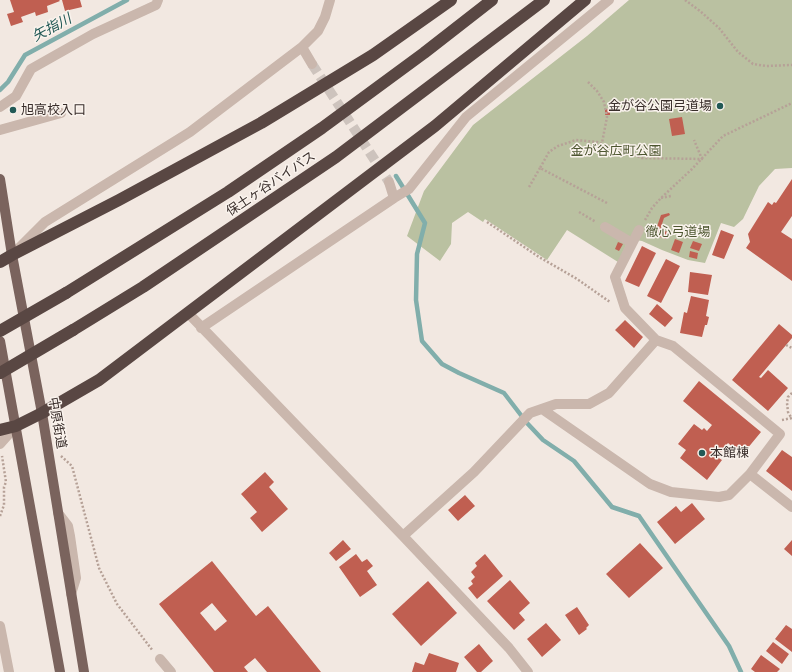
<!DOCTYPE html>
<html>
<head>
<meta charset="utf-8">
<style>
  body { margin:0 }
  canvas { display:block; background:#f2e8e1 }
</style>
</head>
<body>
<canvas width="792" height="672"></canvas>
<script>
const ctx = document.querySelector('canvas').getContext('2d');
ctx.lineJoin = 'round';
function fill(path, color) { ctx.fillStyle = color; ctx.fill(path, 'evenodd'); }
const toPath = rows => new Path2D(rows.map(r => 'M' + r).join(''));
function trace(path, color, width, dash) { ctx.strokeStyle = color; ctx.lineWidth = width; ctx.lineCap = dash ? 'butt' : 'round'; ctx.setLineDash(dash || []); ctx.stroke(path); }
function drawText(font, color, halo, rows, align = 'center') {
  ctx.font = font + ' Karla,"Noto Sans JP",sans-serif'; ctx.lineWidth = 3; ctx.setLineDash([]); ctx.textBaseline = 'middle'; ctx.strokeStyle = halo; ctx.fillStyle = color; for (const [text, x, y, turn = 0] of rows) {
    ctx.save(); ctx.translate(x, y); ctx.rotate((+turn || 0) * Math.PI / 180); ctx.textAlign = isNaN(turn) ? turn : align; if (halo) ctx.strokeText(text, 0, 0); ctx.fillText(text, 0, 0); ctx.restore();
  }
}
fill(toPath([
  [629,0,792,0,792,168,775,169,759,186,743,219,734,227,721,223,705,263,688,260,662,250,642,241,629,239,618,262,567,230,547,260,485,219,483,222,468,212,452,223,451,244,440,261,407,236,424,191,473,125,587,36]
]), '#bac1a1');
trace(toPath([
  [0,90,8,82,25,55,127,0],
  [396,176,425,223,417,254,416,300,422,341,442,364,459,373,504,393,527,423,543,440,574,461,612,507,639,516,729,646,741,672]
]), '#81aeab', 4.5);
fill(toPath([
  [10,0,59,0,60,1,47,6,48,12,36,16,35,12,21,17,23,22,11,26,7,14,14,12],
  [62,0,80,0,82,7,65,11],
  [605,109,610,109,610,115,605,115],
  [682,117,685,134,672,136,669,119],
  [792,179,792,216,781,232,792,239,792,281,746,248,750,242,748,234,768,202,772,205,774,202,776,203],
  [669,213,670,215,664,218,660,230,668,232,666,239,654,235,661,215],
  [721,230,734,235,724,259,712,255],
  [675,239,683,242,679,253,671,250],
  [693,241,702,244,699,251,690,248],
  [618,242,623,244,619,251,615,249],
  [642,246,656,253,639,287,625,281],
  [690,251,698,253,697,259,689,257],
  [666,259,680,266,661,303,647,296],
  [690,272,712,275,708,295,688,292],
  [691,296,709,300,706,316,709,317,707,325,705,325,702,337,680,333,684,312,687,313],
  [657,304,673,318,665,327,649,314],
  [625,320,643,337,634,348,615,330],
  [779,324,792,335,792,338,759,377,761,378,768,370,788,388,768,411,732,380],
  [699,381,761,432,742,455,728,443,717,457,722,460,707,480,680,458,686,450,678,444,694,424,702,430,704,428,707,431,712,425,683,401],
  [782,450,792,457,792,491,766,471],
  [265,472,274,482,269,487,288,509,262,532,250,518,257,512,241,494],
  [465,495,475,506,458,521,448,510],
  [692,503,705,519,675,544,657,522,676,506,681,512],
  [343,540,351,549,336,561,329,553],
  [792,540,792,556,784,549],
  [640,543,663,568,629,598,606,574],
  [356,554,362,562,367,559,373,566,367,571,377,585,360,597,339,567],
  [485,554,503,576,477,599,468,588,473,584,471,581,475,577,471,572,477,566,475,563],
  [212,561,256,616,268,606,321,672,267,672,255,658,244,667,248,672,214,672,159,604],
  [212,603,227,621,215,631,200,613],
  [510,580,530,603,519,613,525,620,514,630,487,601],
  [428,581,457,613,421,646,392,614],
  [577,607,589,625,586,628,587,629,579,635,565,615],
  [546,623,561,640,542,657,527,639],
  [786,625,792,629,792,652,775,639],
  [773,642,789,654,782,664,766,651],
  [479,644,493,661,481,672,477,672,464,657],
  [429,653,459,663,456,672,412,672,415,662,424,665],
  [761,655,780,669,777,672,755,672,751,669]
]), '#c05f51');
trace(toPath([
  [312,64,389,182]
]), '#cdc3bd', 10, [10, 5]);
trace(toPath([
  [685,0,700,11,719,28,738,52,753,64,766,66,792,65],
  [588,82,597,91,604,102,607,117,602,143],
  [529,187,540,168],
  [661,198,671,196],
  [607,203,540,168,549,152,558,146,576,140,597,142,642,158,702,159,694,140],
  [579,212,596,222],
  [645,220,652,208,661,198,692,169,723,136,792,103],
  [487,222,539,257,577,279,610,302],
  [786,345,792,348],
  [792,393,788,397,787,403,788,412,792,419],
  [782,420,792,418],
  [61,456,72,466,99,568,117,604,153,651],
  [0,516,4,505,4,487,6,482,2,456]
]), '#b6a197', 2.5, [2, 2]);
trace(toPath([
  [302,47,318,31,325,17,330,0],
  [0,107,16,96,31,69,93,34,156,5,158,0],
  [0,130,61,113],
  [394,198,409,189,466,117,609,0],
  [605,227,632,243],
  [639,230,615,277,625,308,656,340],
  [18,249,45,222,190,132,302,47,312,64],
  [188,313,403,536,509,648,528,672],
  [201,328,394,198,389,182],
  [0,444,16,426],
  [750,474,792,507],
  [58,513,68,526,70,536,76,578,71,594],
  [403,536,474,472,530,413,556,404,589,404,609,393,656,340,673,346,780,434,750,474,729,495,719,497,671,492,650,484,542,409],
  [0,626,9,672],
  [160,659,171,672]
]), '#cab7ad', 10);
trace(toPath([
  [0,179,12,255,42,413,84,672],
  [0,341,60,672]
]), '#7a635d', 10);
trace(toPath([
  [0,262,12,255,119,200,261,123,373,55,451,0],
  [66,293,228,192,322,128,424,53,492,0],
  [73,330,143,287,336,157,544,0],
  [0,430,16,426,42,413,99,380,435,126,585,0]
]), '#594743', 12);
trace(toPath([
  [0,331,66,293],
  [0,373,73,330]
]), '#594743', 12);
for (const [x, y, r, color] of [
  [720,106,4,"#225956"],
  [13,110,4,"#225956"],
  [702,453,4,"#225956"]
]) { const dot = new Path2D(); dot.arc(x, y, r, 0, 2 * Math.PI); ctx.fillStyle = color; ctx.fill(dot); trace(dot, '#faf3ed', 1.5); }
drawText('13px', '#392e2b', '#faf3ed', [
  ["金が谷公園弓道場",712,106,"right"],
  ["旭高校入口",21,110],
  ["本館棟",710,453]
], 'left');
drawText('13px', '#4d5630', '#faf3ed', [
  ["金が谷広町公園",616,151],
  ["徹心弓道場",678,232]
]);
drawText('13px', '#392e2b', '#faf3ed', [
  ["保土ヶ谷バイパス",271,184,-34],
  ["中原街道",57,423,80]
]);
drawText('italic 14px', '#225956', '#faf3ed', [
  ["矢指川",52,28,-28]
]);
</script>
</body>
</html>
